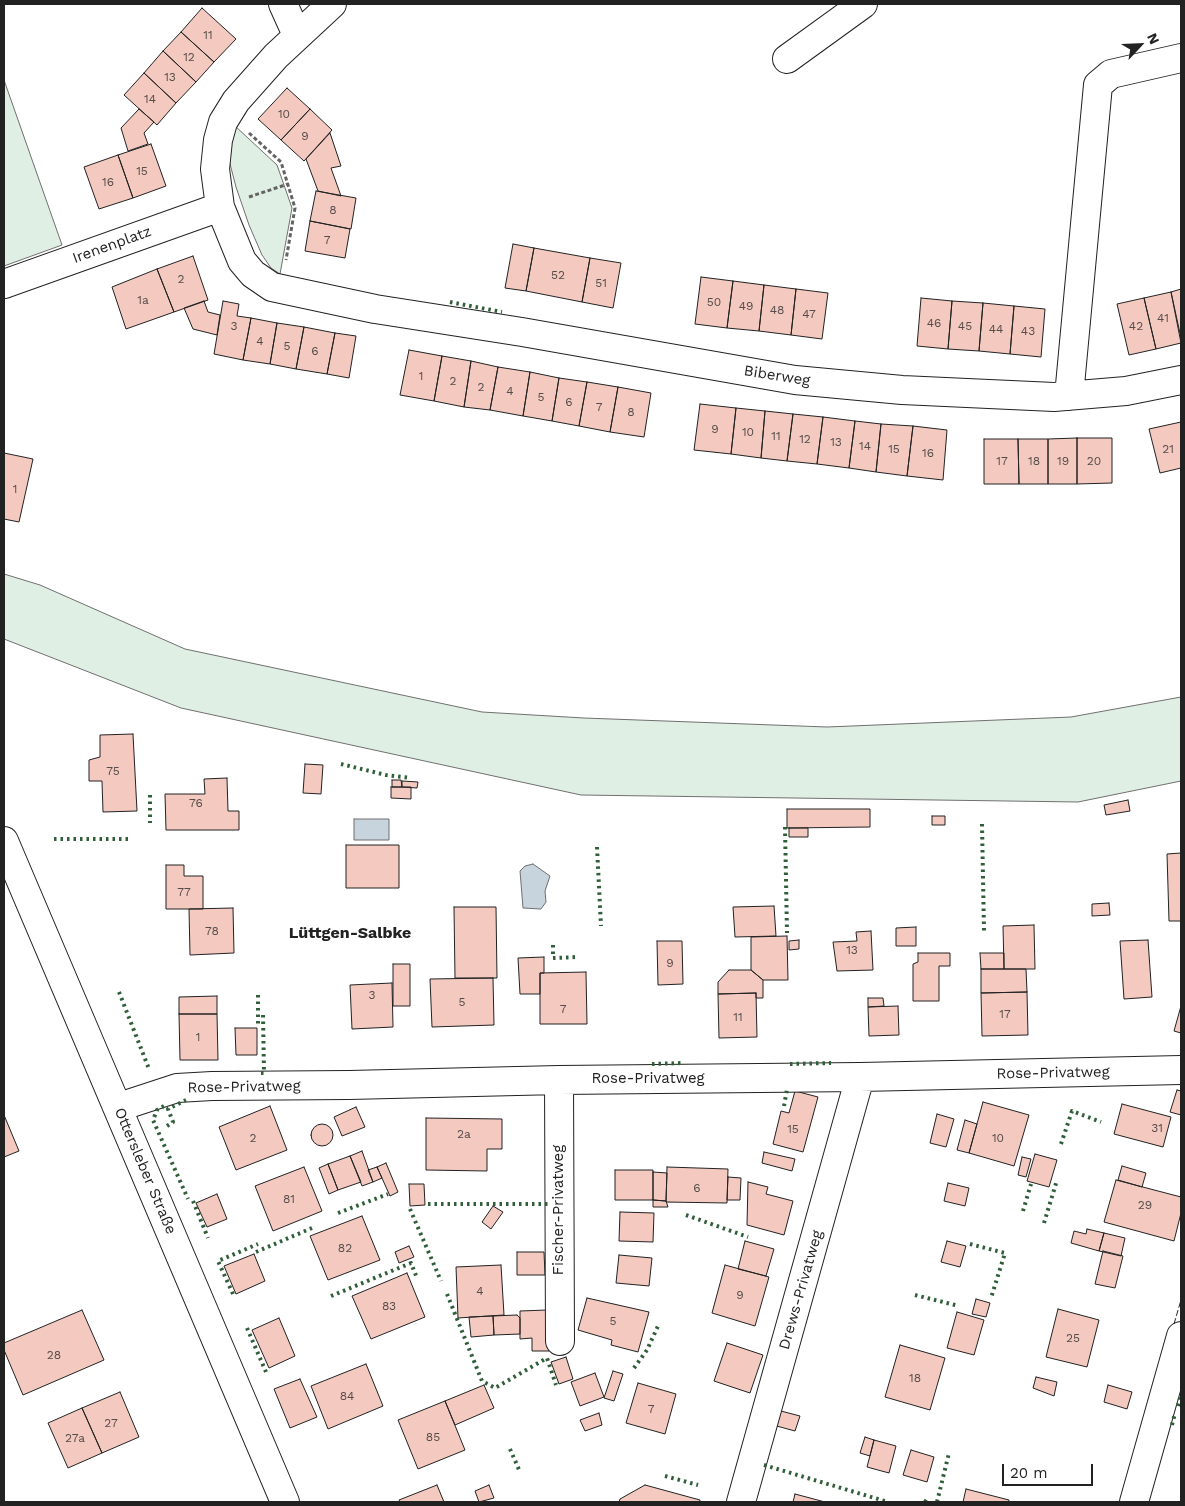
<!DOCTYPE html>
<html>
<head>
<meta charset="utf-8">
<style>
  body { margin:0 }
  #map { position:relative; width:1185px; height:1506px; overflow:hidden; background:#fff; font-family:"Work Sans",sans-serif }
  canvas { display:block }
  .frame { position:absolute; inset:0; border:5px solid #222; pointer-events:none }
  .north { position:absolute; left:1115px; top:20px; width:50px; height:50px; -webkit-text-stroke:4px #fff; paint-order:stroke; rotate:65deg; font-size:14px; font-weight:700; line-height:20px; text-align:center; color:#222 }
  .north::after { content:''; display:block; margin:auto; width:18px; height:22px; background:#222; clip-path:polygon(50% 0,100% 100%,50% 72%,0 100%) }
  .scale { position:absolute; left:1002px; top:1464px; width:91px; height:22px; box-sizing:border-box; border:2px solid #222; border-top:0; padding-left:6px; font-size:15px; line-height:18px; white-space:nowrap; color:#222; -webkit-text-stroke:4px #fff; paint-order:stroke }
</style>
</head>
<body>
<div id="map">
<canvas width="1185" height="1506"></canvas>
<div class="frame"></div>
<div class="north">N</div>
<div class="scale">20 m</div>
</div>
<script>
const ctx = document.querySelector('canvas').getContext('2d');
ctx.lineJoin = 'round';
function fill(path, color) { ctx.fillStyle = color; ctx.fill(path, 'evenodd'); }
const toPath = rows => new Path2D(rows.map(r => 'M' + r).join(''));
function trace(path, color, width, dash) { ctx.strokeStyle = color; ctx.lineWidth = width; ctx.lineCap = dash ? 'butt' : 'round'; ctx.setLineDash(dash || []); ctx.stroke(path); }
function drawText(font, color, halo, rows, align = 'center') {
  ctx.font = font + ' "Work Sans",sans-serif'; ctx.lineWidth = 4; ctx.setLineDash([]); ctx.textBaseline = 'middle'; ctx.strokeStyle = halo; ctx.fillStyle = color; for (const [text, x, y, turn = 0] of rows) {
    ctx.save(); ctx.translate(x, y); ctx.rotate((+turn || 0) * Math.PI / 180); ctx.textAlign = isNaN(turn) ? turn : align; if (halo) ctx.strokeText(text, 0, 0); ctx.fillText(text, 0, 0); ctx.restore();
  }
}
const green = toPath([
  [4,80,62,245,4,266,4,80],
  [235,126,277,165,292,208,280,274,271,268,262,255,249,225,236,187,229,160,229,144,235,126],
  [4,574,40,585,185,649,482,712,584,718,827,727,1071,717,1181,697,1181,781,1078,802,581,795,181,708,4,639,4,574]
]);
fill(green, '#e0efe3');
trace(green, '#6f6f6f', 1);
const water = toPath([
  [354,819,389,819,389,840,354,840,354,819],
  [533,864,550,876,545,891,546,902,541,909,523,908,520,871,525,866,533,864]
]);
fill(water, '#c7d3dd');
trace(water, '#6f6f6f', 1);
const building = toPath([
  [202,8,236,39,214,62,181,32,202,8],
  [181,32,214,62,196,82,163,51,181,32],
  [163,51,196,82,176,103,144,73,163,51],
  [144,73,176,103,157,125,124,95,144,73],
  [287,88,310,109,281,140,258,119,287,88],
  [139,109,154,122,144,133,148,144,128,151,121,128,139,109],
  [310,109,332,130,304,161,281,140,310,109],
  [330,133,341,166,331,168,341,196,318,191,306,159,330,133],
  [151,144,166,186,133,198,118,155,151,144],
  [118,155,133,198,99,209,84,167,118,155],
  [316,191,356,198,351,229,310,221,316,191],
  [310,221,350,229,345,258,305,251,310,221],
  [513,244,534,248,526,291,505,288,513,244],
  [534,248,590,258,582,302,526,291,534,248],
  [193,256,208,300,174,312,157,269,193,256],
  [590,258,621,263,613,308,582,302,590,258],
  [157,269,174,312,126,329,112,287,157,269],
  [701,277,733,281,727,328,695,324,701,277],
  [733,281,764,285,759,331,727,328,733,281],
  [764,285,796,289,791,335,759,331,764,285],
  [796,289,828,293,822,339,791,335,796,289],
  [1181,289,1181,338,1171,292,1181,289],
  [1171,292,1181,343,1156,349,1144,298,1171,292],
  [921,298,952,301,948,349,917,346,921,298],
  [1144,298,1156,349,1129,355,1117,304,1144,298],
  [204,301,208,312,220,315,217,335,193,329,184,308,204,301],
  [223,301,239,304,237,316,251,318,243,360,214,354,223,301],
  [952,301,983,303,979,351,948,349,952,301],
  [983,303,1014,306,1010,354,979,351,983,303],
  [1014,306,1045,309,1041,357,1010,354,1014,306],
  [251,318,277,323,270,364,243,360,251,318],
  [277,323,304,327,296,369,270,364,277,323],
  [304,327,335,333,327,374,296,369,304,327],
  [335,333,356,336,349,378,327,374,335,333],
  [409,350,442,356,434,401,400,395,409,350],
  [442,356,471,361,464,407,434,401,442,356],
  [471,361,498,367,490,410,464,407,471,361],
  [498,367,530,372,523,416,490,410,498,367],
  [530,372,559,378,552,421,523,416,530,372],
  [559,378,587,382,579,426,552,421,559,378],
  [587,382,618,387,610,432,579,426,587,382],
  [618,387,651,393,644,437,610,432,618,387],
  [700,404,736,408,731,454,694,450,700,404],
  [736,408,765,411,761,458,731,454,736,408],
  [765,411,793,414,787,461,761,458,765,411],
  [793,414,823,417,817,464,787,461,793,414],
  [823,417,855,421,849,468,817,464,823,417],
  [855,421,881,424,876,472,849,468,855,421],
  [1181,422,1181,468,1160,473,1149,429,1181,422],
  [881,424,913,426,907,476,876,472,881,424],
  [913,426,947,430,943,480,907,476,913,426],
  [1077,438,1077,484,1048,484,1048,439,1077,438],
  [1077,438,1112,438,1112,483,1077,484,1077,438],
  [984,439,1018,439,1019,484,984,484,984,439],
  [1018,439,1048,439,1048,484,1019,484,1018,439],
  [4,453,33,459,19,522,4,519,4,453],
  [133,734,137,811,103,812,102,781,89,781,89,760,100,757,100,735,133,734],
  [305,764,323,765,321,794,303,793,305,764],
  [227,778,228,811,239,811,239,830,166,830,165,794,205,794,204,779,227,778],
  [392,780,401,780,402,787,392,787,392,780],
  [402,781,418,782,417,788,402,787,402,781],
  [391,787,411,787,411,799,391,798,391,787],
  [1128,800,1130,811,1106,815,1104,805,1128,800],
  [787,809,870,809,870,827,787,828,787,809],
  [932,816,945,816,945,825,932,825,932,816],
  [789,828,808,828,808,837,789,837,789,828],
  [346,845,399,845,399,888,346,888,346,845],
  [1181,853,1181,921,1169,921,1167,854,1181,853],
  [166,865,184,865,184,876,203,876,203,909,166,909,166,865],
  [1109,903,1110,915,1092,916,1092,904,1109,903],
  [774,906,776,936,735,937,733,907,774,906],
  [454,907,496,907,497,978,455,978,454,907],
  [233,908,234,953,190,955,189,909,233,908],
  [1034,925,1035,969,1004,969,1003,926,1034,925],
  [916,927,916,946,896,946,896,928,916,927],
  [871,931,873,970,837,971,833,942,857,941,856,932,871,931],
  [787,936,788,980,763,980,751,970,751,937,787,936],
  [799,940,799,949,789,950,789,941,799,940],
  [1148,940,1152,997,1124,999,1120,941,1148,940],
  [657,941,682,941,683,984,658,985,657,941],
  [918,953,950,953,950,966,939,966,939,1001,913,1001,913,964,918,962,918,953],
  [980,953,1004,953,1004,969,981,969,980,953],
  [544,957,544,973,540,973,540,994,520,994,518,958,544,957],
  [393,964,410,964,410,1006,393,1006,393,964],
  [981,969,1026,969,1027,992,981,993,981,969],
  [729,970,751,970,763,980,763,998,756,998,756,993,718,994,718,982,729,970],
  [586,972,587,1024,540,1024,540,973,586,972],
  [493,978,494,1025,432,1027,430,979,493,978],
  [392,983,393,1027,352,1029,350,985,392,983],
  [1027,992,1028,1035,982,1036,981,993,1027,992],
  [756,993,757,1037,719,1038,718,994,756,993],
  [217,996,217,1014,179,1014,179,997,217,996],
  [868,998,883,998,884,1006,868,1007,868,998],
  [898,1006,899,1035,869,1036,868,1007,898,1006],
  [1181,1006,1181,1033,1174,1031,1181,1006],
  [179,1014,217,1014,218,1060,180,1060,179,1014],
  [235,1028,257,1028,257,1055,236,1055,235,1028],
  [1177,1090,1181,1091,1181,1115,1170,1112,1177,1090],
  [795,1091,818,1097,803,1152,773,1144,781,1111,789,1113,795,1091],
  [983,1102,1029,1115,1014,1166,969,1153,983,1102],
  [1122,1104,1171,1117,1163,1147,1114,1134,1122,1104],
  [270,1106,287,1150,236,1170,219,1127,270,1106],
  [356,1107,365,1127,342,1136,334,1117,356,1107],
  [937,1114,954,1119,946,1147,930,1143,937,1114],
  [4,1115,19,1151,4,1157,4,1115],
  [426,1118,502,1119,502,1149,487,1149,487,1171,426,1170,426,1118],
  [965,1120,977,1124,969,1153,957,1150,965,1120],
  '311 1135a11 11 0 1 1 22 0a11 11 0 1 1-22 0Z',
  [362,1151,373,1182,362,1186,350,1156,362,1151],
  [764,1152,795,1159,792,1171,762,1163,764,1152],
  [1035,1154,1057,1160,1049,1187,1027,1181,1035,1154],
  [350,1156,361,1182,338,1190,328,1164,350,1156],
  [1022,1157,1031,1159,1026,1177,1018,1175,1022,1157],
  [386,1163,398,1192,390,1196,377,1167,386,1163],
  [328,1164,338,1190,329,1194,319,1168,328,1164],
  [1122,1166,1146,1173,1142,1187,1118,1180,1122,1166],
  [304,1167,322,1211,273,1231,255,1186,304,1167],
  [377,1167,382,1178,373,1182,368,1170,377,1167],
  [667,1167,728,1169,727,1203,666,1202,667,1167],
  [615,1170,653,1170,653,1200,615,1200,615,1170],
  [653,1172,667,1173,666,1201,653,1200,653,1172],
  [728,1177,741,1178,740,1200,727,1200,728,1177],
  [1116,1180,1181,1197,1181,1213,1174,1241,1104,1222,1116,1180],
  [748,1182,768,1187,766,1194,793,1201,784,1235,747,1225,748,1182],
  [948,1183,969,1188,965,1206,944,1201,948,1183],
  [409,1184,424,1184,425,1205,410,1206,409,1184],
  [217,1194,227,1219,207,1227,196,1203,217,1194],
  [653,1200,666,1201,668,1207,653,1207,653,1200],
  [493,1206,503,1212,491,1229,482,1222,493,1206],
  [620,1212,654,1213,653,1242,619,1241,620,1212],
  [362,1216,380,1260,328,1280,310,1236,362,1216],
  [1087,1229,1104,1233,1099,1251,1071,1243,1074,1231,1086,1234,1087,1229],
  [1104,1233,1125,1238,1121,1256,1099,1251,1104,1233],
  [745,1241,774,1249,766,1276,738,1269,745,1241],
  [947,1241,966,1246,960,1267,941,1262,947,1241],
  [409,1246,414,1257,399,1263,395,1252,409,1246],
  [1103,1251,1123,1256,1115,1288,1095,1284,1103,1251],
  [517,1252,544,1252,545,1275,517,1275,517,1252],
  [254,1254,265,1281,236,1294,224,1266,254,1254],
  [619,1255,652,1258,649,1286,616,1283,619,1255],
  [501,1265,504,1315,458,1318,456,1267,501,1265],
  [725,1265,769,1277,755,1326,712,1313,725,1265],
  [407,1273,425,1317,371,1339,352,1296,407,1273],
  [587,1298,649,1312,638,1352,611,1345,612,1340,578,1330,587,1298],
  [976,1299,990,1303,986,1317,972,1314,976,1299],
  [1058,1309,1099,1320,1087,1367,1046,1357,1058,1309],
  [82,1310,104,1360,23,1395,4,1350,4,1343,82,1310],
  [547,1310,549,1351,532,1351,532,1338,520,1339,520,1311,547,1310],
  [957,1312,984,1320,974,1355,947,1348,957,1312],
  [517,1315,520,1318,520,1334,494,1335,493,1316,517,1315],
  [493,1316,494,1335,471,1337,469,1317,493,1316],
  [279,1318,295,1356,269,1368,252,1330,279,1318],
  [727,1343,763,1355,750,1393,714,1381,727,1343],
  [900,1345,945,1358,930,1410,885,1397,900,1345],
  [566,1357,573,1379,559,1384,551,1362,566,1357],
  [366,1364,383,1406,328,1429,311,1386,366,1364],
  [613,1371,623,1374,614,1401,604,1398,613,1371],
  [595,1373,604,1397,580,1406,571,1382,595,1373],
  [1036,1377,1057,1382,1054,1396,1033,1388,1036,1377],
  [300,1379,317,1417,290,1428,274,1389,300,1379],
  [638,1383,676,1394,665,1434,626,1423,638,1383],
  [484,1385,494,1408,455,1425,445,1401,484,1385],
  [1108,1385,1132,1392,1127,1409,1104,1402,1108,1385],
  [120,1392,139,1437,102,1453,82,1408,120,1392],
  [445,1401,465,1450,418,1469,398,1420,445,1401],
  [82,1408,102,1453,68,1468,48,1423,82,1408],
  [777,1410,800,1416,795,1431,773,1425,777,1410],
  [599,1413,602,1425,585,1431,580,1420,599,1413],
  [865,1437,874,1440,870,1456,860,1453,865,1437],
  [874,1440,896,1446,889,1473,867,1467,874,1440],
  [911,1450,934,1457,927,1482,903,1475,911,1450],
  [437,1485,444,1502,400,1502,399,1500,437,1485],
  [489,1485,494,1498,479,1502,475,1491,489,1485],
  [645,1485,700,1500,700,1502,619,1502,620,1499,645,1485],
  [966,1489,1009,1500,1009,1502,963,1502,966,1489],
  [795,1494,825,1502,793,1502,795,1494]
]);
fill(building, '#f3c9c0');
trace(building, '#222', 1);
const minor = toPath([
  [283,4,297,35],
  [332,4,276,56,236,101,223,122,218,140,215,169,220,207,242,261,253,274,272,287,375,309,522,332,795,380,902,390,1054,397,1126,391,1181,380],
  [787,59,863,4],
  [4,284,220,207],
  [1069,396,1098,85,1111,74,1181,58],
  [559,1080,560,1341],
  [119,1107,177,1088,212,1086,349,1085,559,1080,860,1077,1181,1070],
  [741,1502,860,1077],
  [1134,1502,1181,1336]
]);
const major = toPath([
  [4,841,285,1502]
]);
trace(minor, '#222', 30);
trace(major, '#222', 30);
trace(toPath([
  [249,133,281,162,295,208,286,260],
  [249,197,288,184]
]), '#646464', 3, [4, 2.5]);
trace(minor, '#fff', 28);
trace(major, '#fff', 28);
trace(toPath([
  [450,302,502,312],
  [341,764,386,775,411,778],
  [150,795,150,823],
  [982,824,984,932],
  [785,827,787,933],
  [54,839,131,839],
  [597,847,601,926],
  [553,945,553,958,578,957],
  [119,992,149,1069],
  [258,995,258,1024],
  [652,1064,684,1063],
  [790,1064,831,1063],
  [261,1073,264,1073,263,1013],
  [164,1106,157,1110,153,1120,188,1199],
  [784,1106,787,1089],
  [167,1126,173,1122,168,1109,186,1100],
  [1061,1144,1072,1111,1101,1122],
  [193,1201,208,1238],
  [428,1204,548,1204],
  [410,1209,441,1281],
  [1023,1211,1031,1184],
  [338,1213,388,1194],
  [686,1215,748,1237],
  [1044,1223,1057,1180],
  [970,1244,1005,1253,991,1298],
  [256,1252,312,1228],
  [233,1294,218,1261,258,1244],
  [447,1294,482,1381,495,1388,547,1358,556,1385],
  [915,1295,959,1306],
  [331,1296,411,1263,417,1278],
  [247,1328,266,1372],
  [634,1368,647,1350,658,1326],
  [1178,1406,1181,1394],
  [1172,1425,1175,1413],
  [510,1449,520,1472],
  [764,1465,888,1502],
  [665,1476,698,1485],
  [925,1502,927,1499],
  [937,1502,949,1453]
]), '#2f5e38', 4, [2.5, 4]);
trace(toPath([
  [1174,1324,1181,1300]
]), '#222', 1, [6, 2.5]);
drawText('12px', '#564c4a', null, [
  ["11",208,35],
  ["12",189,57],
  ["13",170,77],
  ["14",150,99],
  ["10",284,114],
  ["9",305,136],
  ["15",142,171],
  ["16",108,182],
  ["8",333,210],
  ["7",327,240],
  ["52",558,275],
  ["2",181,279],
  ["51",601,283],
  ["1a",143,300],
  ["50",714,302],
  ["49",746,306],
  ["48",777,310],
  ["47",809,314],
  ["41",1163,318],
  ["46",934,323],
  ["3",234,326],
  ["45",965,326],
  ["42",1136,326],
  ["44",996,329],
  ["43",1028,331],
  ["4",260,341],
  ["5",287,346],
  ["6",315,351],
  ["1",421,376],
  ["2",453,381],
  ["2",481,387],
  ["4",510,391],
  ["5",541,397],
  ["6",569,402],
  ["7",599,407],
  ["8",631,412],
  ["9",715,429],
  ["10",748,432],
  ["11",776,436],
  ["12",805,439],
  ["13",836,442],
  ["14",865,446],
  ["15",894,449],
  ["21",1168,449],
  ["16",928,453],
  ["17",1002,461],
  ["18",1034,461],
  ["19",1063,461],
  ["20",1094,461],
  ["1",15,489],
  ["75",113,771],
  ["76",196,803],
  ["77",184,892],
  ["78",212,931],
  ["13",852,950],
  ["9",670,963],
  ["3",372,995],
  ["5",462,1002],
  ["7",563,1009],
  ["17",1005,1014],
  ["11",738,1017],
  ["1",198,1037],
  ["31",1157,1128],
  ["15",793,1129],
  ["2a",464,1134],
  ["2",253,1138],
  ["10",998,1138],
  ["6",697,1188],
  ["81",289,1199],
  ["29",1145,1205],
  ["82",345,1248],
  ["4",480,1291],
  ["9",740,1295],
  ["83",389,1306],
  ["5",613,1321],
  ["25",1073,1338],
  ["28",54,1355],
  ["18",915,1378],
  ["84",347,1396],
  ["7",651,1409],
  ["27",111,1423],
  ["85",433,1437],
  ["27a",75,1438]
]);
drawText('15px', '#222', '#fff', [
  ["Irenenplatz",112,245,-20],
  ["Biberweg",777,376,9],
  ["Rose-Privatweg",1053,1073,-1],
  ["Rose-Privatweg",648,1079],
  ["Rose-Privatweg",244,1087,-1],
  ["Ottersleber Straße",145,1171,67],
  ["Fischer-Privatweg",559,1210,-90],
  ["Drews-Privatweg",801,1290,-74]
]);
drawText('bold 16px', '#222', '#fff', [
  ["Lüttgen-Salbke",350,933]
]);
</script>
</body>
</html>
